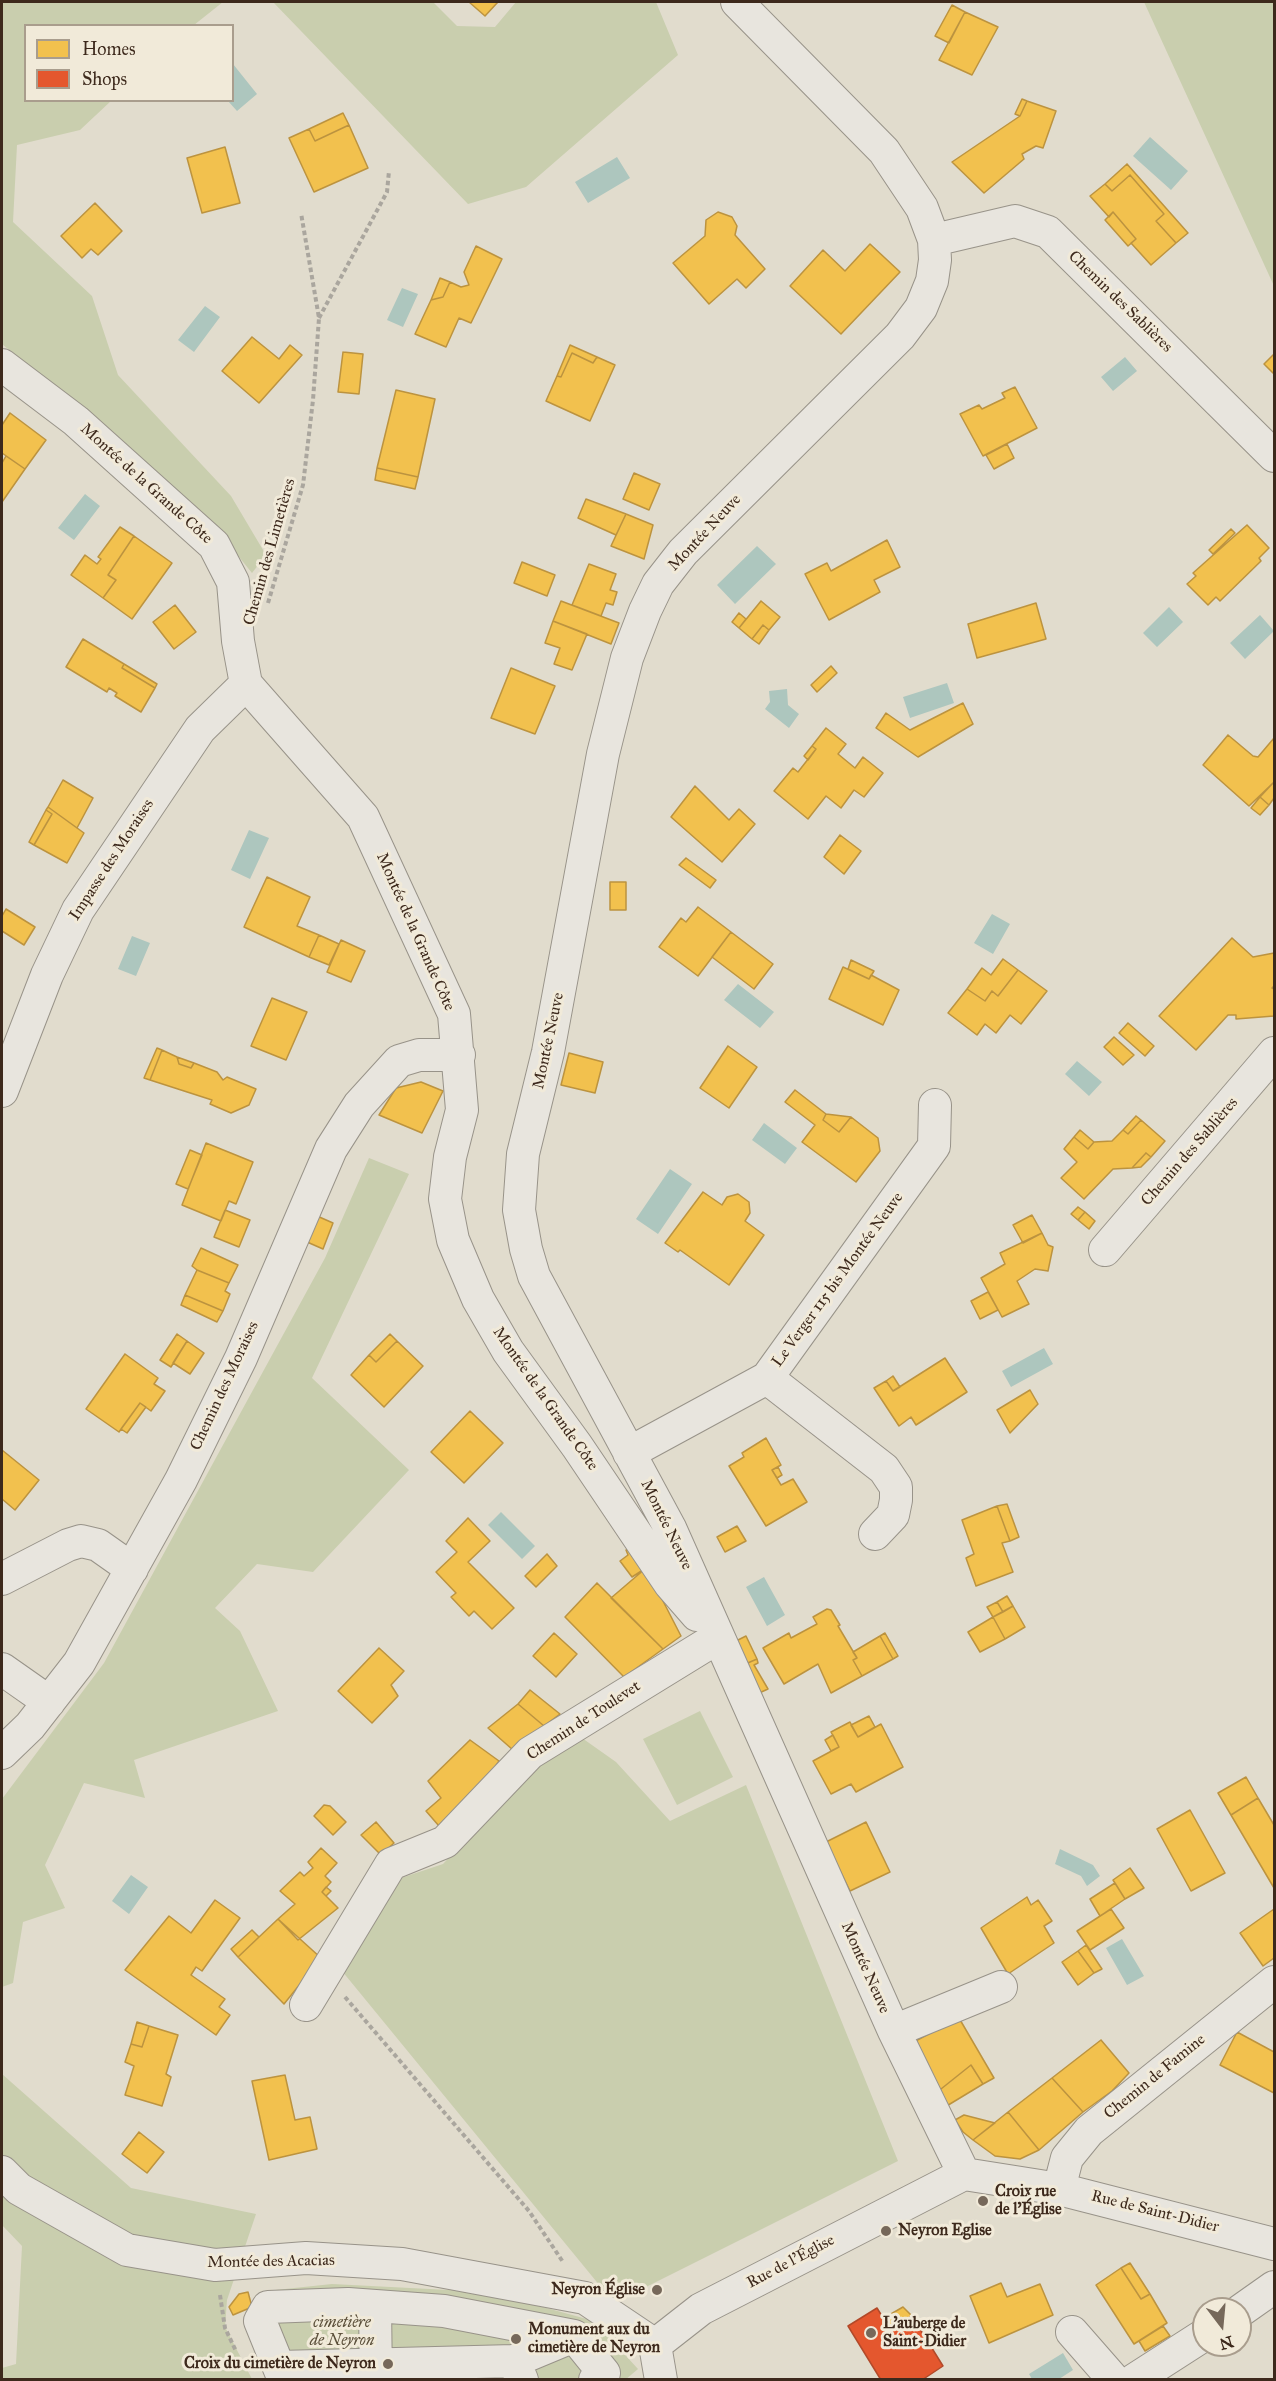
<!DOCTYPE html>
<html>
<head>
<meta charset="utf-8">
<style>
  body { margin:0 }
  #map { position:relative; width:1276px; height:2381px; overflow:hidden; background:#e1dccd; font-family:"IM FELL Great Primer",serif }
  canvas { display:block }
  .frame { position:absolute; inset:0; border:3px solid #3d291c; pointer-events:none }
  .legend { position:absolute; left:24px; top:24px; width:210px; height:78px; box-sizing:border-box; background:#f1ead9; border:2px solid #a99d8d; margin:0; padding:8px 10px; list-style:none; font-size:18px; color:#3d291c }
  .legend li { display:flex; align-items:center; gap:12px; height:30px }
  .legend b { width:30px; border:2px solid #a99d8d }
  .north { position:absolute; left:1192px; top:2297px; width:60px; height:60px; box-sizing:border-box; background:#f1ead9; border:2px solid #a99d8d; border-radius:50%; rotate:164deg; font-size:16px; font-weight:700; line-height:24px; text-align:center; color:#3d291c }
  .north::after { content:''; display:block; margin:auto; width:21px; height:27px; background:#76685a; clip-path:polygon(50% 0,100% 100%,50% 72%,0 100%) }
</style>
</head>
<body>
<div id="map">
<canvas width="1276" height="2381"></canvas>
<div class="frame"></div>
<ul class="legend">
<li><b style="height:16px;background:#f2c14e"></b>Homes</li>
<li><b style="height:16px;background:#e4572e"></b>Shops</li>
</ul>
<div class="north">N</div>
</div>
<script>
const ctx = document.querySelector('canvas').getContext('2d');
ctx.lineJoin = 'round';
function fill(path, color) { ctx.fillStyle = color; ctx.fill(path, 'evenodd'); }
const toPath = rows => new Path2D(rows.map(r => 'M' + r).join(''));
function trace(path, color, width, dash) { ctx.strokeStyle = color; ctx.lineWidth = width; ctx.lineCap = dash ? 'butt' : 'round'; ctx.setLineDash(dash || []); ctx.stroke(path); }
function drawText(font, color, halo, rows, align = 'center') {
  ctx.font = font + ' "IM FELL Great Primer",serif'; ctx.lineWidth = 6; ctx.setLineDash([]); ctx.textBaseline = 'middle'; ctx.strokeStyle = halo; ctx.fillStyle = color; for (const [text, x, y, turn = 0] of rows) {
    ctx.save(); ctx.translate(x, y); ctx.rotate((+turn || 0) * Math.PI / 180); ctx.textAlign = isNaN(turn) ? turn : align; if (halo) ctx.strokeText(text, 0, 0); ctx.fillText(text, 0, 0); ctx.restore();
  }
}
fill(toPath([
  [2,2,223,2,194,25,26,26,26,100,111,101,80,130,17,145,13,222,92,296,118,375,231,496,266,555,252,573,206,516,2,344],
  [273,2,433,2,457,26,495,27,516,2,656,2,678,55,526,187,468,204],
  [1144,2,1274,2,1274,286],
  [369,1158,409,1174,312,1378,409,1470,313,1572,257,1564,215,1608,240,1631,278,1711,134,1760,145,1798,84,1783,45,1865,65,1908,23,1922,13,1983,2,1987,2,1799,104,1663,325,1258],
  [700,1711,733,1777,677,1805,643,1739],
  [582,1738,616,1762,670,1821,746,1785,898,2161,614,2303,342,1971,398,1879,443,1864,526,1774],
  [2,2074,131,2188,256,2214,227,2300,225,2327,252,2379,2,2380,2,2368,16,2364,22,2246,2,2225],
  [332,2284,488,2292,594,2321,638,2369,625,2380,270,2379,246,2325,266,2291]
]), '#c9ceae');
fill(toPath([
  [233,64,257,94,237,111,228,101,232,100],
  [1150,137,1188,171,1171,190,1133,156],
  [617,157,630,178,588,203,575,182],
  [402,288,418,294,403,327,387,320],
  [205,306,220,317,194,352,178,340],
  [1125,357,1137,371,1113,391,1101,377],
  [85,494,100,506,74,540,58,528],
  [757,546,776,564,735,604,717,585],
  [1169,607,1183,622,1157,647,1143,633],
  [1260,615,1274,631,1245,659,1230,643],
  [947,683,954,703,910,718,903,697],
  [787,689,788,705,799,714,789,728,765,709,770,702,769,691],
  [249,830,269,838,250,879,231,870],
  [992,914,1010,924,993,954,974,943],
  [132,936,150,943,136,976,118,969],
  [738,984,774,1012,760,1028,724,1000],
  [1077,1061,1102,1082,1089,1096,1065,1074],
  [764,1123,797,1148,785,1164,752,1140],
  [670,1169,692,1184,658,1234,636,1219],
  [1044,1348,1053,1364,1011,1387,1002,1371],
  [501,1512,535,1546,522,1559,488,1525],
  [764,1577,785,1615,767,1626,746,1587],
  [1060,1849,1093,1865,1100,1876,1087,1886,1081,1876,1055,1864],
  [131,1875,148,1887,129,1914,112,1901],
  [1122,1939,1144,1976,1127,1985,1106,1948],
  [1063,2353,1073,2370,1059,2379,1032,2379,1029,2374]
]), '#adc6be');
const homes = toPath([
  [469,2,498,2,485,16,469,2],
  [952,5,965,12,949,43,935,36,952,5],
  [965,12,998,27,972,75,939,60,965,12],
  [1022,99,1027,101,1020,116,1015,114,1022,99],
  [1027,101,1056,111,1043,148,1036,146,1022,154,1024,159,984,193,952,162,1020,116,1027,101],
  [343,113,349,125,315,141,309,129,343,113],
  [349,125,368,168,314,192,289,138,309,129,315,141,349,125],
  [225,147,240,203,202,213,187,158,225,147],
  [1127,164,1188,233,1176,243,1156,221,1164,214,1130,175,1112,191,1105,184,1127,164],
  [1130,175,1164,214,1156,221,1176,243,1151,265,1131,243,1136,239,1113,212,1109,217,1090,196,1105,184,1112,191,1130,175],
  [95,203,122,231,98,255,91,249,82,258,61,236,95,203],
  [718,212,732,217,737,226,735,235,765,269,746,288,737,279,709,304,673,263,705,236,706,220,718,212],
  [1113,212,1136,239,1128,246,1105,220,1113,212],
  [870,244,900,272,841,334,790,286,823,250,845,271,870,244],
  [476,246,502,259,471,323,459,318,446,347,415,334,431,300,443,297,450,282,461,287,469,285,464,272,476,246],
  [440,278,450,282,443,297,431,300,440,278],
  [252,337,279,359,290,345,302,355,259,403,222,371,252,337],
  [570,345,597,357,593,363,572,353,561,377,557,376,570,345],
  [343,352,363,354,359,394,338,392,343,352],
  [572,353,593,363,597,357,615,365,590,421,546,401,557,376,561,377,572,353],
  [1274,354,1274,374,1264,364,1274,354],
  [1015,387,1037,428,983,456,960,414,979,405,982,409,1005,398,1002,393,1015,387],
  [396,390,435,399,418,477,377,468,396,390],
  [10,413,46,440,25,469,2,453,2,425,10,413],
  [1007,444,1014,458,994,469,986,455,1007,444],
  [6,456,25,469,2,502,2,463,6,456],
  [377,468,418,477,415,489,375,480,377,468],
  [634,473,660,484,649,510,623,499,634,473],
  [586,499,626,514,616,535,578,518,586,499],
  [626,514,653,525,644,559,611,546,626,514],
  [1247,525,1269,548,1259,558,1261,561,1220,601,1216,597,1208,605,1187,584,1196,576,1193,573,1247,525],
  [120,527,134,536,108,575,116,580,103,598,71,575,85,555,97,564,101,559,98,557,120,527],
  [1231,529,1235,533,1213,554,1209,550,1231,529],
  [134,536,172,563,132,619,103,598,116,580,108,575,134,536],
  [887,540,900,567,874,580,880,592,829,620,805,574,827,563,831,571,887,540],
  [522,562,555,575,547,596,514,583,522,562],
  [589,564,616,574,610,590,617,592,613,605,606,603,601,616,572,605,589,564],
  [561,601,619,623,611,644,553,621,561,601],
  [761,601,780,617,769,630,763,625,752,639,739,628,761,601],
  [1036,603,1046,639,977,658,968,624,1036,603],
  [175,605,196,632,174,649,153,622,175,605],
  [739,613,746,619,739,628,732,622,739,613],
  [553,621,587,634,572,670,554,664,560,648,545,643,553,621],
  [763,625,769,630,759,644,752,639,763,625],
  [83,639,124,664,122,668,155,688,141,712,115,696,117,693,109,688,107,692,66,667,83,639],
  [124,664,157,684,155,688,122,668,124,664],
  [831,666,837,673,817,692,811,685,831,666],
  [511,668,555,686,535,734,491,718,511,668],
  [963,703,973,724,918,757,876,728,886,713,910,730,963,703],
  [826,728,846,744,838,754,855,768,863,757,883,773,864,797,854,790,841,808,826,796,808,819,774,791,793,768,798,772,816,749,812,746,826,728],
  [1228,735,1253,756,1258,757,1274,738,1274,782,1249,806,1203,765,1228,735],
  [812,746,816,749,808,760,804,756,812,746],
  [63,780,93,798,77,828,48,807,63,780],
  [1274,782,1274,798,1269,805,1260,797,1274,782],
  [695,786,729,820,739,809,755,824,722,862,671,817,695,786],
  [1260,797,1269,805,1260,815,1251,808,1260,797],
  [48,807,84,833,67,863,34,845,52,814,46,810,48,807],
  [46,810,52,814,34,845,29,842,46,810],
  [840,835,861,851,844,874,824,857,840,835],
  [686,858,716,880,710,888,679,865,686,858],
  [267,877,310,897,297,926,319,935,309,957,244,927,267,877],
  [610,882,626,882,626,910,610,910,610,882],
  [698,907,731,932,698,976,659,947,681,918,686,922,698,907],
  [6,909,35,927,24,945,2,931,2,916,6,909],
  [731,932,773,964,754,989,712,957,731,932],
  [319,935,339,944,329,965,309,957,319,935],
  [1232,938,1253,957,1274,953,1274,986,1272,988,1274,989,1274,1016,1236,1019,1236,1015,1228,1015,1196,1050,1159,1016,1232,938],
  [341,940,365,951,351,982,327,972,341,940],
  [1003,959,1018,970,998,996,992,991,985,1001,967,989,982,968,991,975,1003,959],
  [851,960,874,971,869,979,848,969,851,960],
  [843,967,869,979,871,975,899,990,883,1025,829,999,843,967],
  [1018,970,1047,991,1021,1024,1010,1015,996,1033,985,1024,977,1035,948,1013,967,989,985,1001,992,991,998,996,1018,970],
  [272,998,307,1012,286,1060,251,1046,272,998],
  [1128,1023,1154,1046,1145,1056,1119,1033,1128,1023],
  [1114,1037,1134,1055,1123,1065,1104,1047,1114,1037],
  [728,1046,757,1067,729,1108,700,1088,728,1046],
  [157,1048,162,1050,150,1080,144,1078,157,1048],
  [162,1050,177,1057,179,1064,191,1068,194,1063,217,1072,223,1080,227,1077,256,1089,249,1105,231,1113,210,1104,212,1100,150,1080,162,1050],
  [569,1053,603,1062,595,1093,561,1085,569,1053],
  [177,1057,194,1063,191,1068,179,1064,177,1057],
  [421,1082,443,1091,422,1133,379,1115,396,1088,421,1082],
  [795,1090,826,1114,823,1120,839,1132,851,1117,878,1138,880,1151,856,1182,802,1142,815,1125,785,1102,795,1090],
  [826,1114,851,1117,839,1132,823,1120,826,1114],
  [1136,1116,1141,1120,1128,1134,1123,1130,1136,1116],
  [1141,1120,1165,1141,1151,1157,1146,1153,1132,1168,1113,1169,1084,1199,1061,1178,1077,1162,1064,1149,1074,1137,1088,1149,1094,1142,1112,1141,1123,1130,1128,1134,1141,1120],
  [1080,1130,1094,1142,1088,1149,1074,1137,1080,1130],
  [206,1143,253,1162,236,1204,229,1201,221,1221,182,1205,206,1143],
  [190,1150,202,1155,188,1189,176,1184,190,1150],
  [1146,1153,1151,1157,1141,1167,1132,1168,1146,1153],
  [703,1192,722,1205,727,1197,738,1194,749,1202,750,1213,745,1221,764,1235,729,1285,680,1250,678,1252,665,1243,703,1192],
  [1078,1207,1085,1212,1078,1220,1071,1214,1078,1207],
  [225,1210,250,1220,239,1247,214,1237,225,1210],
  [308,1212,333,1223,323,1249,298,1238,308,1212],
  [1085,1212,1095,1221,1089,1229,1078,1220,1085,1212],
  [1032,1215,1042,1233,1023,1243,1013,1225,1032,1215],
  [1042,1233,1048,1245,1053,1247,1048,1271,1035,1269,1017,1281,1029,1304,1002,1317,981,1278,1005,1264,1000,1253,1042,1233],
  [201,1248,238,1265,229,1283,197,1270,192,1266,201,1248],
  [197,1270,229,1283,225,1291,230,1294,223,1311,185,1295,197,1270],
  [988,1292,998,1310,980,1319,971,1301,988,1292],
  [185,1295,223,1311,217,1322,181,1305,185,1295],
  [177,1334,187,1341,171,1367,160,1360,177,1334],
  [390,1334,397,1341,376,1362,369,1355,390,1334],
  [187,1341,204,1353,190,1374,173,1363,187,1341],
  [397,1341,423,1366,384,1407,351,1375,369,1355,376,1362,397,1341],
  [125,1354,158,1378,154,1384,165,1391,151,1411,140,1403,119,1432,86,1409,125,1354],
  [945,1358,967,1392,916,1425,911,1417,899,1426,874,1388,886,1381,893,1391,945,1358],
  [893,1376,900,1387,893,1391,886,1381,893,1376],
  [1030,1390,1038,1404,1010,1433,997,1410,1030,1390],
  [140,1403,146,1407,127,1433,121,1429,140,1403],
  [470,1411,503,1443,464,1483,431,1452,470,1411],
  [766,1438,781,1465,772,1470,781,1485,793,1479,807,1502,766,1526,729,1466,744,1457,742,1453,766,1438],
  [2,1450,39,1480,15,1510,2,1499,2,1450],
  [778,1467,782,1475,777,1478,772,1470,778,1467],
  [1007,1504,1019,1537,1010,1541,997,1506,1007,1504],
  [997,1506,1010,1541,1002,1543,1013,1572,976,1586,966,1558,974,1554,962,1520,997,1506],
  [468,1518,490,1541,468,1562,514,1608,492,1629,474,1611,469,1616,451,1597,456,1593,436,1572,457,1552,446,1541,468,1518],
  [737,1526,746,1541,725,1552,717,1537,737,1526],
  [631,1546,646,1568,632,1577,620,1561,628,1555,626,1550,631,1546],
  [547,1554,557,1566,536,1587,525,1576,547,1554],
  [646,1568,681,1636,663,1649,611,1598,646,1568],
  [597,1583,663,1649,624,1677,565,1617,597,1583],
  [1007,1596,1013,1606,1003,1612,997,1602,1007,1596],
  [997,1602,1003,1612,993,1617,987,1607,997,1602],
  [1013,1606,1025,1627,1005,1639,993,1617,1013,1606],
  [827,1609,831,1610,840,1625,838,1626,857,1658,853,1660,862,1676,831,1693,818,1664,784,1684,763,1648,789,1633,791,1638,817,1624,813,1617,827,1609],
  [993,1617,1005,1639,980,1652,968,1632,993,1617],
  [554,1633,577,1654,556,1677,533,1656,554,1633],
  [885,1633,898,1656,893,1659,880,1636,885,1633],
  [746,1636,757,1659,743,1665,732,1643,746,1636],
  [880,1636,893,1659,862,1676,853,1660,857,1658,853,1652,880,1636],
  [379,1648,404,1671,391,1685,398,1696,372,1723,338,1691,379,1648],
  [757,1659,758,1663,754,1665,768,1689,757,1694,743,1665,757,1659],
  [530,1690,560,1714,544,1726,518,1704,530,1690],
  [518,1704,544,1726,513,1750,488,1728,518,1704],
  [869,1716,875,1727,858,1737,851,1725,869,1716],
  [850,1722,858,1737,881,1724,903,1767,856,1792,851,1784,831,1794,813,1761,839,1747,831,1732,850,1722],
  [833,1735,839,1747,831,1751,825,1740,833,1735],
  [470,1740,499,1761,477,1794,439,1826,426,1811,441,1798,428,1781,470,1740],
  [1246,1777,1258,1798,1231,1815,1218,1793,1246,1777],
  [1258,1798,1274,1825,1274,1888,1231,1815,1258,1798],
  [324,1805,330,1806,346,1822,333,1835,314,1816,324,1805],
  [1190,1810,1225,1873,1191,1891,1157,1829,1190,1810],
  [376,1822,394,1843,381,1855,361,1835,376,1822],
  [866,1822,890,1872,850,1891,826,1842,866,1822],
  [321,1848,337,1863,325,1876,331,1882,322,1892,338,1908,298,1940,278,1919,295,1904,280,1891,300,1872,304,1876,313,1868,308,1862,321,1848],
  [1130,1868,1144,1888,1125,1899,1113,1880,1130,1868],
  [1115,1883,1125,1899,1100,1916,1090,1899,1115,1883],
  [326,1887,331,1891,326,1896,322,1892,326,1887],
  [1027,1897,1031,1905,1038,1900,1052,1921,1044,1926,1054,1943,1008,1974,981,1928,1027,1897],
  [215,1900,240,1918,202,1971,196,1967,191,1975,225,1999,219,2007,230,2015,216,2035,125,1970,169,1916,191,1933,215,1900],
  [1111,1909,1124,1928,1090,1950,1077,1931,1111,1909],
  [1274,1909,1274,1958,1263,1966,1240,1933,1274,1909],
  [278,1919,321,1958,284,2004,238,1957,278,1919],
  [252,1930,259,1937,238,1957,231,1949,252,1930],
  [1086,1945,1102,1969,1094,1973,1078,1951,1086,1945],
  [1078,1951,1094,1973,1078,1985,1062,1962,1078,1951],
  [959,2018,994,2078,983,2084,971,2065,936,2093,908,2045,959,2018],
  [137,2022,149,2026,142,2047,131,2044,137,2022],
  [149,2026,178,2035,166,2074,171,2077,162,2106,125,2095,134,2066,125,2062,131,2044,142,2047,149,2026],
  [1237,2032,1274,2052,1274,2093,1220,2065,1237,2032],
  [1101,2040,1129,2073,1112,2091,1083,2112,1052,2078,1101,2040],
  [971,2065,983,2084,945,2107,936,2093,971,2065],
  [285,2075,295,2120,310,2117,317,2149,269,2160,252,2081,285,2075],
  [1052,2078,1083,2112,1039,2150,1008,2112,1052,2078],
  [1008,2112,1039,2150,1020,2159,995,2156,973,2140,1008,2112],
  [964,2115,995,2123,973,2140,963,2132,955,2120,964,2115],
  [139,2132,164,2152,147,2173,122,2154,139,2132],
  [1130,2263,1150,2294,1141,2299,1121,2268,1130,2263],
  [1121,2268,1141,2299,1150,2294,1167,2323,1134,2344,1096,2285,1121,2268],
  [1001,2283,1007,2297,1040,2284,1053,2315,989,2343,970,2296,1001,2283],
  [248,2292,252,2307,233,2315,229,2307,239,2294,248,2292],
  [903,2307,912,2316,890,2329,884,2318,903,2307],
  [1163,2326,1170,2336,1145,2351,1139,2341,1163,2326]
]);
fill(homes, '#f2c14e');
trace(homes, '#bc933f', 1.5);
const shops = toPath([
  [877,2308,890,2329,912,2316,943,2366,922,2380,881,2380,848,2326,877,2308]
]);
fill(shops, '#e4572e');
trace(shops, '#b24929', 1.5);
const minor = toPath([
  [737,2,884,151,922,208,934,240,935,260,932,281,921,308,900,336,683,552,658,584,645,611,627,658,603,754,548,1052,523,1154,519,1210,526,1249,534,1276,670,1528,894,2031,964,2174],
  [934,240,1015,221,1048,232,1274,456],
  [2,365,76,421,214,545,233,582,238,641,246,684,363,817,454,1014,462,1110,450,1157,445,1199,453,1240,478,1299,508,1351,577,1446,670,1584,697,1615],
  [2,1091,47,975,78,910,200,729,246,684],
  [1105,1250,1274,1053],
  [767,1378,884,1469,896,1487,896,1500,893,1515,875,1534],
  [629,1453,767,1378,934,1146,935,1105],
  [2,1579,68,1545,81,1541,98,1545,132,1569],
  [2,1669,49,1702],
  [2,1753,30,1726,79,1663,181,1480,241,1358,331,1149,359,1105,399,1061,419,1055,459,1055],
  [306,2005,391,1864,445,1842,530,1753,717,1638],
  [894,2031,1001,1987],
  [2,2172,19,2189,127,2250,215,2265,306,2258,402,2264,585,2298,655,2345],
  [964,2174,1059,2189,1274,2244],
  [1059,2189,1067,2158,1089,2131,1274,1982],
  [375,2306,376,2380],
  [1240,2311,1274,2287],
  [1072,2332,1114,2380],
  [655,2345,701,2309,964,2174],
  [655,2345,661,2380],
  [279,2367,514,2361],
  [284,2380,260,2321,268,2307,348,2304,444,2311,574,2336],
  [522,2380,514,2361,574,2336,604,2373,595,2380],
  [1134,2380,1204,2335]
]);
trace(minor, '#989389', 34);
trace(toPath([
  [319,318,387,192,389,171],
  [268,603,303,485,313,400,319,318,301,213],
  [345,1997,529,2211,563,2262],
  [220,2295,225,2328,236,2351]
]), '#aaa69e', 4, [4.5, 3]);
trace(minor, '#e8e5de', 32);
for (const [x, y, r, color] of [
  [983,2201,6,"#76685a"],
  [886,2231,6,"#76685a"],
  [657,2290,6,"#76685a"],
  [871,2333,6,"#76685a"],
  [516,2339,6,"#76685a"],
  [388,2364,6,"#76685a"]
]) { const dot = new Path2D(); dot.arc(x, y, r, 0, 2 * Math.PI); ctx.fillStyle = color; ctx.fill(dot); trace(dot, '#f1ead9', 2); }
drawText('16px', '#3d291c', '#f1ead9', [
  ["Chemin des Sablières",1120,302,44],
  ["Montée de la Grande Côte",146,484,42],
  ["Montée Neuve",705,533,-47],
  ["Chemin des Limetières",270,552,-74],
  ["Impasse des Moraises",112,860,-57],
  ["Montée de la Grande Côte",415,932,66],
  ["Montée Neuve",549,1041,-78],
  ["Chemin des Sablières",1190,1152,-49],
  ["Le Verger 115 bis Montée Neuve",838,1280,-54],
  ["Chemin des Moraises",225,1386,-65],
  ["Montée de la Grande Côte",545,1399,55],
  ["Montée Neuve",666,1525,64],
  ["Chemin de Toulevet",584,1721,-33],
  ["Montée Neuve",865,1968,66],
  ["Chemin de Famine",1155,2077,-39],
  ["Rue de Saint-Didier",1155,2212,14],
  ["Montée des Acacias",271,2262,-1],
  ["Rue de l'Église",791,2262,-28]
]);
drawText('bold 16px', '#3d291c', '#f1ead9', [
  ["Croix rue",995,2192],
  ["de l'Église",995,2210],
  ["Neyron Eglise",898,2231],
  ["Neyron Église",645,2290,"right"],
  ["L'auberge de",883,2324],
  ["Saint-Didier",883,2342],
  ["Monument aux du",528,2330],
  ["cimetière de Neyron",528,2348],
  ["Croix du cimetière de Neyron",376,2364,"right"]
], 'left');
drawText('italic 16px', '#5b4f3a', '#f1ead9', [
  ["cimetière",342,2323],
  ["de Neyron",342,2341]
]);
</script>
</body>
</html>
